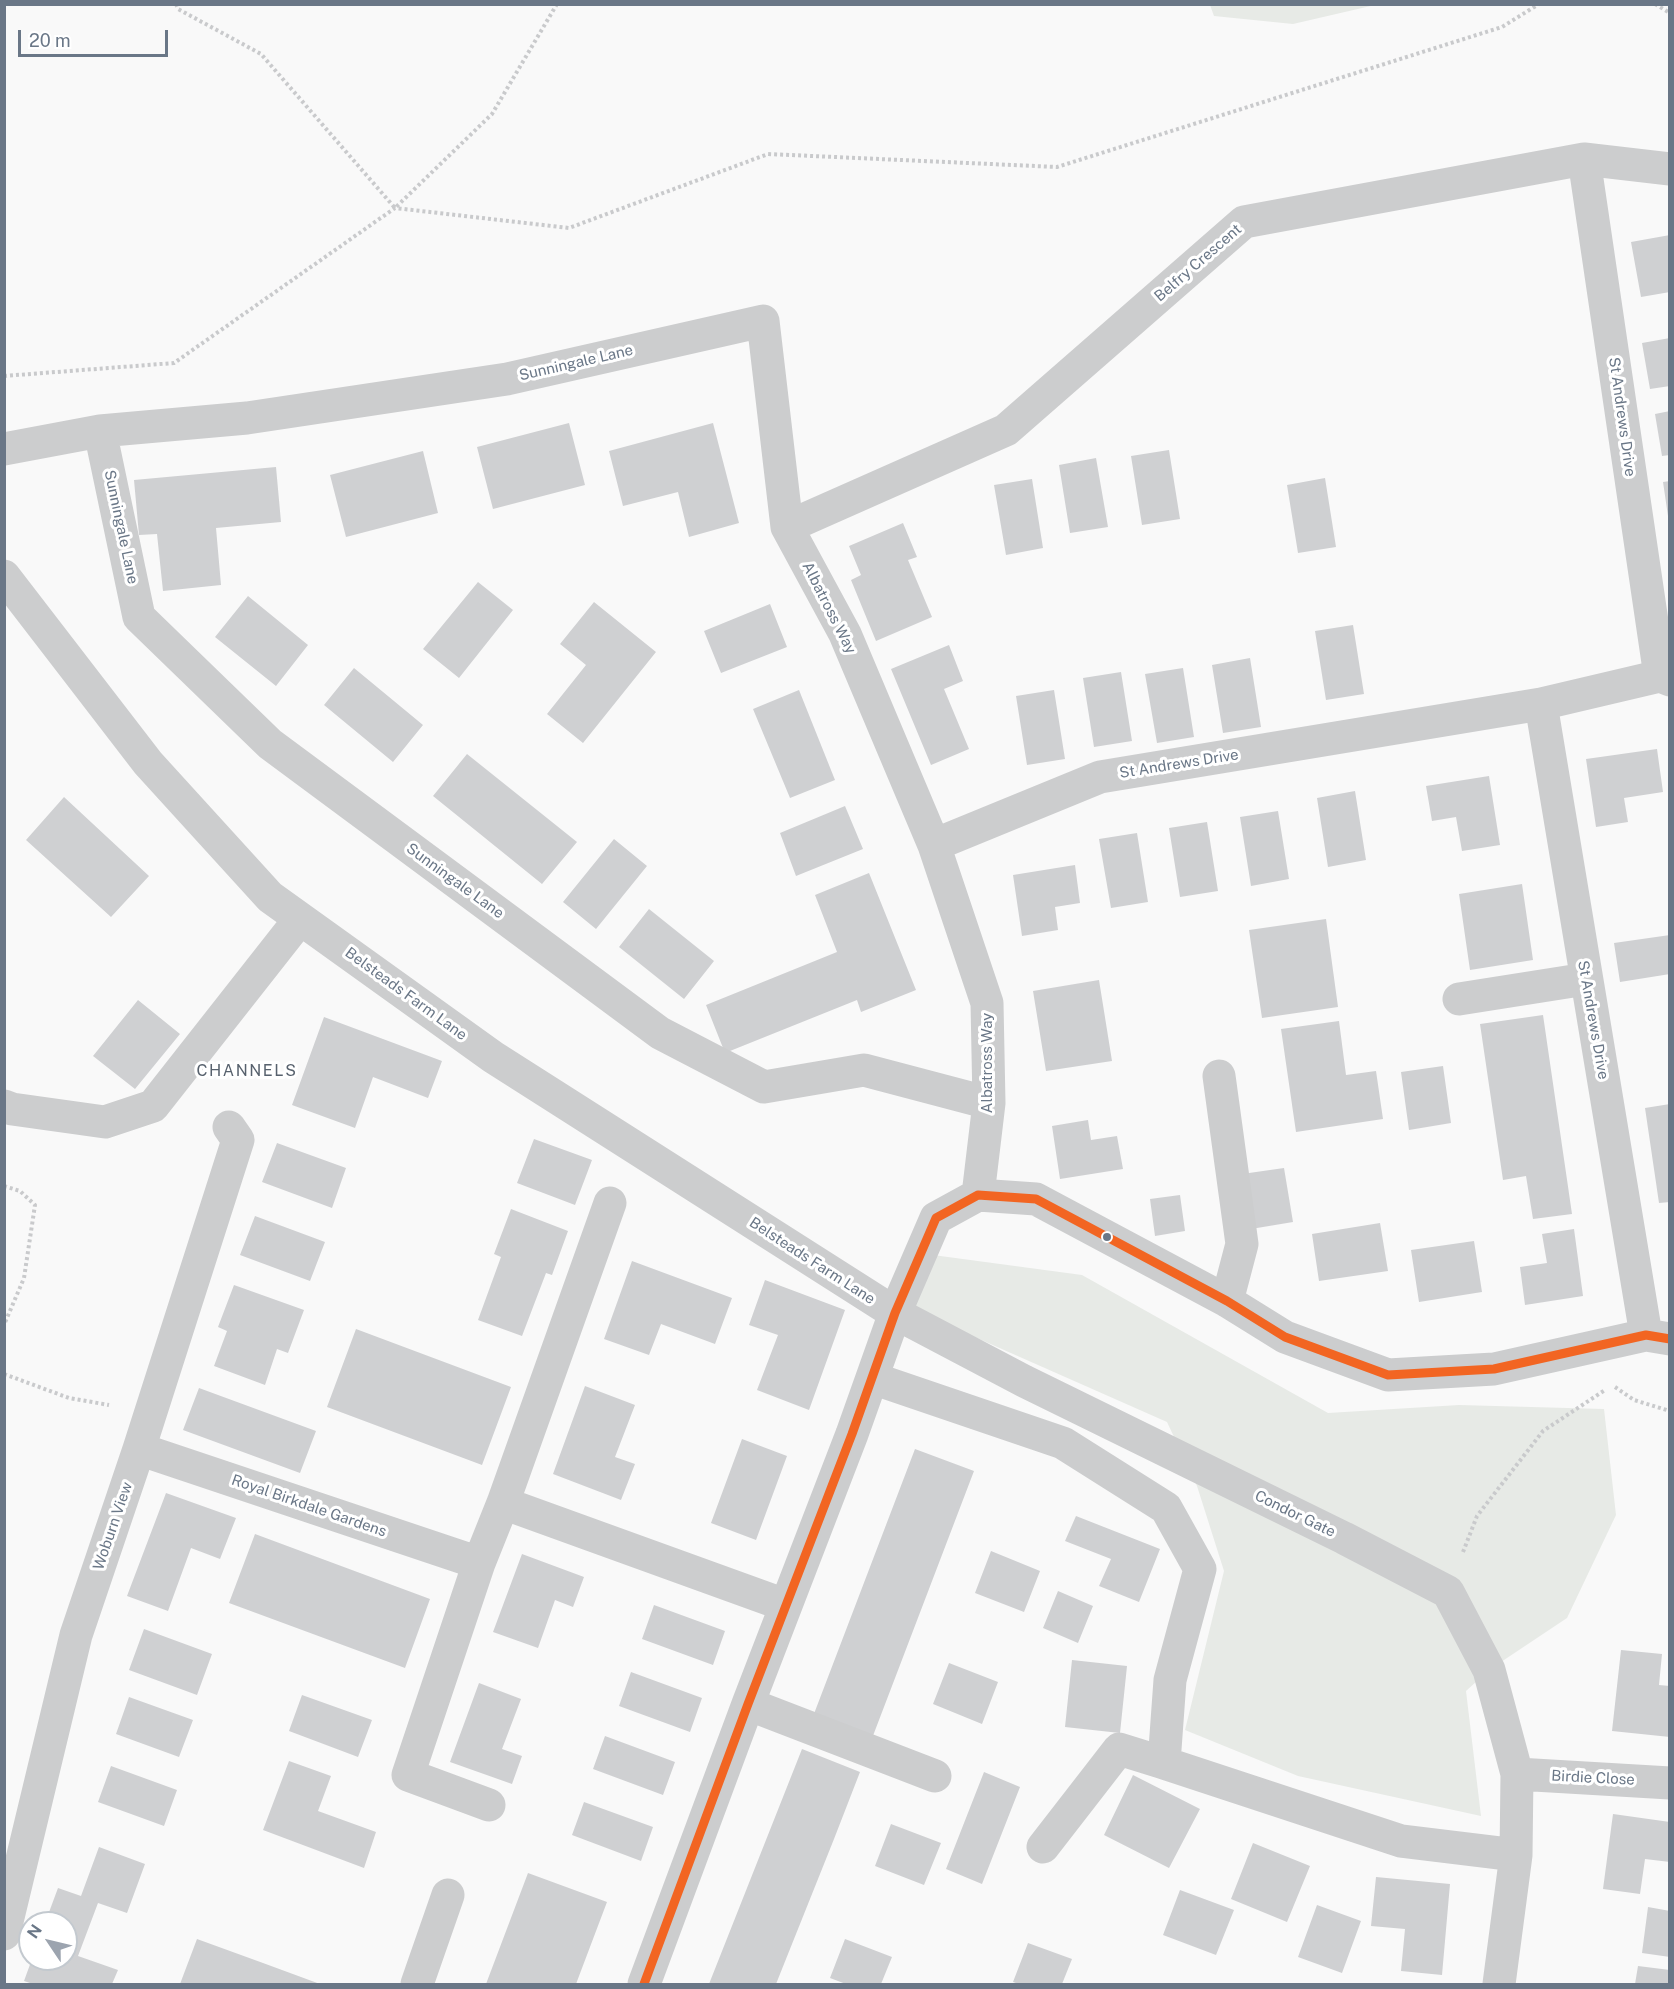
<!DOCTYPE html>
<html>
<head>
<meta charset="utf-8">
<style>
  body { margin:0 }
  #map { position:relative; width:1674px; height:1989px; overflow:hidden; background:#f9f9f9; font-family:"Public Sans",sans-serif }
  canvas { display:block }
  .frame { position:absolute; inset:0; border:6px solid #6a7787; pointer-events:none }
  .north { position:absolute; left:18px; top:1911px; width:60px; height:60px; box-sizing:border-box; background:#fff; border:2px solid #c3c9cf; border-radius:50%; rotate:305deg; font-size:16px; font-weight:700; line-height:24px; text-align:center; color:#6a7787 }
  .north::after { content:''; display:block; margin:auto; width:21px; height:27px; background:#9ca4af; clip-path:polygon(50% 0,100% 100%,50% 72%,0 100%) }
  .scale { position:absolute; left:18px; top:30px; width:150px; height:27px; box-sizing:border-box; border:3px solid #6a7787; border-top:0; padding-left:8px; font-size:18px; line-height:21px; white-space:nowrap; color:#6a7787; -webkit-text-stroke:4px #fff; paint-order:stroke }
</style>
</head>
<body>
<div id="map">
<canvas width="1674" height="1989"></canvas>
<div class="frame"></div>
<div class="north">N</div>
<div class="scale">20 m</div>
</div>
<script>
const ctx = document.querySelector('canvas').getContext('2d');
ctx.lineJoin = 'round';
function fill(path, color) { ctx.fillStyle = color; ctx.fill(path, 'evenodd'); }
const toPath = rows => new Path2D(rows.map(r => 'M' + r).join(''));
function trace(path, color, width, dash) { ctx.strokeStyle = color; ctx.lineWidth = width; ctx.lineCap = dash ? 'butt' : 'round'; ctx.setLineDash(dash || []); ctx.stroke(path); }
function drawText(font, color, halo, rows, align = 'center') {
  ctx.font = font + ' "Public Sans",sans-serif'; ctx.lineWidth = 6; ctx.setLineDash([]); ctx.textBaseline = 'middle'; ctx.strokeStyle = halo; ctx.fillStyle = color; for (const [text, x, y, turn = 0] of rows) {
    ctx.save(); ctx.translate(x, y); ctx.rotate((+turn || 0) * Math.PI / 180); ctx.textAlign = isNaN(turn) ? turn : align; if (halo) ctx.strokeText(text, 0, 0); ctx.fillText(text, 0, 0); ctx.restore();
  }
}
fill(toPath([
  [1210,5,1210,4,1375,5,1293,24,1214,16],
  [933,1255,1082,1275,1328,1413,1459,1405,1604,1409,1616,1515,1567,1618,1489,1670,1466,1691,1481,1816,1298,1776,1185,1730,1224,1571,1197,1486,1167,1422,909,1308]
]), '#e7eae6');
fill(toPath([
  [1670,235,1670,292,1641,297,1631,242],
  [1670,338,1670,386,1650,389,1642,343],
  [1670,411,1670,455,1662,456,1655,414],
  [569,423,585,485,493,509,477,447],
  [713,423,739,523,689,537,678,492,623,506,609,451],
  [1169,450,1180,519,1142,525,1131,456],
  [423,451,438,513,346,537,330,475],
  [1096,458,1108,527,1070,533,1059,465],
  [276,467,281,522,216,528,221,585,163,591,157,534,139,535,134,480],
  [1325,478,1336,547,1298,553,1287,485],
  [1032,479,1043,548,1006,555,994,485],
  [1670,481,1670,516,1668,516,1663,482],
  [903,523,917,557,908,560,932,617,876,641,851,580,861,575,849,546],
  [478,582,513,610,459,678,423,649],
  [248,596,308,645,276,686,215,637],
  [594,602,656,652,583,743,547,714,586,665,560,644],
  [770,604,787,647,721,673,704,631],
  [1353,625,1364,694,1326,700,1315,631],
  [949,645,963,681,944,689,969,749,931,765,891,669],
  [1250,658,1261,727,1223,733,1212,665],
  [354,668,423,725,393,762,324,705],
  [1183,668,1194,737,1157,743,1145,674],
  [1121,672,1132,741,1094,747,1083,678],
  [799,690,835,780,790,798,753,709],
  [1054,690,1065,759,1027,765,1016,696],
  [1657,749,1663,792,1624,798,1628,822,1596,827,1586,759],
  [467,754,577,842,542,884,433,796],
  [1489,776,1500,845,1462,851,1456,817,1432,821,1426,786],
  [1355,791,1366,860,1328,867,1317,798],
  [64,797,149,876,111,917,26,840],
  [845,806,863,849,796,876,780,833],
  [1278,811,1289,879,1251,886,1240,817],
  [1207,822,1218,891,1180,897,1169,828],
  [1137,833,1148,902,1111,908,1099,839],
  [614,839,647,866,596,929,563,902],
  [1075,865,1080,903,1055,907,1058,930,1022,936,1013,875],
  [869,873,916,990,861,1012,857,1000,725,1053,706,1005,837,952,815,895],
  [1522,884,1533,960,1470,970,1459,894],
  [649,909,714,961,684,999,619,947],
  [1326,919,1338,1007,1262,1018,1249,930],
  [1670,935,1670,974,1620,982,1614,943],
  [1099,980,1112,1061,1046,1071,1033,991],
  [138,1000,180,1034,135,1089,93,1056],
  [1543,1015,1572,1214,1533,1219,1526,1176,1503,1180,1480,1024],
  [324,1017,442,1061,428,1098,373,1077,355,1128,292,1105],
  [1339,1021,1346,1075,1376,1071,1383,1119,1296,1132,1281,1029],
  [1443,1066,1451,1123,1409,1130,1401,1072],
  [1670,1104,1670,1202,1659,1203,1645,1108],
  [1088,1120,1091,1140,1117,1136,1123,1169,1060,1179,1052,1126],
  [534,1139,592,1160,575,1205,517,1183],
  [277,1143,346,1168,332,1208,262,1182],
  [1284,1168,1293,1222,1251,1229,1242,1174],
  [1180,1195,1185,1231,1155,1236,1150,1199],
  [511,1209,568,1231,552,1275,546,1273,522,1336,478,1320,501,1257,494,1254],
  [255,1216,325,1242,310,1281,240,1255],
  [1380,1223,1388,1271,1319,1281,1312,1234],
  [1574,1229,1583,1296,1525,1305,1520,1267,1547,1263,1542,1234],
  [1474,1241,1482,1292,1419,1302,1411,1250],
  [632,1261,732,1298,715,1344,661,1324,649,1355,604,1339],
  [765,1280,845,1310,809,1410,757,1390,778,1335,749,1325],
  [234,1285,304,1310,288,1353,277,1349,265,1385,214,1366,227,1331,218,1327],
  [356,1329,511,1387,482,1465,327,1407],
  [585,1386,635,1405,615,1457,635,1464,621,1500,553,1474],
  [199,1388,316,1431,300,1473,183,1430],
  [742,1439,787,1456,756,1540,711,1523],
  [915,1449,974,1471,871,1741,812,1719],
  [166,1493,236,1518,220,1559,191,1548,168,1611,127,1596],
  [1076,1516,1160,1549,1139,1602,1099,1586,1111,1559,1065,1541],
  [255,1534,430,1599,405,1668,229,1603],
  [991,1551,1040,1571,1024,1612,975,1593],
  [522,1554,584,1577,573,1607,555,1600,538,1648,493,1632],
  [1058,1591,1093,1606,1078,1643,1043,1628],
  [654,1605,725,1631,713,1665,642,1639],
  [144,1629,212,1654,197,1695,129,1670],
  [1621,1650,1662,1654,1659,1685,1670,1686,1670,1737,1612,1731],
  [1072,1660,1127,1666,1120,1733,1065,1727],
  [949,1663,998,1682,982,1724,933,1704],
  [631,1672,702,1698,690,1732,619,1706],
  [479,1683,521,1699,502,1749,522,1756,512,1784,450,1762],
  [302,1695,372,1720,358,1757,289,1731],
  [129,1697,193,1720,179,1757,116,1734],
  [605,1736,675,1762,663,1795,593,1769],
  [802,1749,860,1772,834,1839,776,1984,709,1984],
  [289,1761,331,1776,318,1811,376,1832,364,1868,263,1830],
  [111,1766,177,1790,164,1826,98,1802],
  [984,1772,1020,1787,982,1884,946,1869],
  [1133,1775,1200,1809,1169,1868,1104,1835],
  [584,1802,653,1827,641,1861,572,1835],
  [1613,1814,1670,1822,1670,1862,1645,1859,1640,1894,1603,1889],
  [891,1824,941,1843,924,1885,875,1866],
  [1253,1843,1310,1866,1287,1922,1231,1899],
  [99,1847,145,1864,127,1913,98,1903,78,1956,118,1970,112,1984,33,1984,24,1981,32,1959,66,1959,66,1923,45,1923,58,1888,81,1896],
  [528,1873,607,1902,576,1984,486,1984],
  [1376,1877,1450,1884,1442,1975,1401,1971,1405,1929,1371,1926],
  [1180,1890,1234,1910,1216,1955,1163,1935],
  [1317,1905,1361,1921,1342,1973,1298,1957],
  [1648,1907,1670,1911,1670,1957,1642,1953],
  [197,1939,263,1963,320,1984,180,1984],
  [845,1939,892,1957,881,1984,846,1984,830,1978],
  [1028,1943,1072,1959,1062,1984,1019,1984,1013,1982],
  [1638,1966,1670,1970,1670,1984,1635,1984]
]), '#cfd0d2');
trace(toPath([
  [176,4,178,9,261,54,395,208,492,114,557,4],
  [1655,4,1670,13],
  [4,376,174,363,395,208,569,228,768,154,1057,167,1502,27,1539,4],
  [4,1186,20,1191,35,1205,24,1278,4,1325],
  [4,1374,69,1398,109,1405],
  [1615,1387,1634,1400,1670,1411],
  [1463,1552,1477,1516,1543,1431,1605,1390]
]), '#c9cacc', 4, [3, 3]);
trace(toPath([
  [1584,159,1660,676],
  [100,431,139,617,270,744,660,1033,764,1087,864,1070,989,1103],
  [4,449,100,431,247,418,507,379,763,321,787,527,845,634,934,845,987,1003,989,1103,978,1195],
  [787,527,1006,430,1244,222,1584,159,1670,169],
  [4,576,148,763,270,897,493,1057,895,1313,1024,1381,1344,1538,1448,1592,1489,1670,1517,1774,1516,1855,1499,1984],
  [1541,704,1646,1335],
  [934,845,1100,777,1541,704,1660,676,1670,680],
  [1459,999,1586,979],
  [1219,1076,1242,1244,1227,1301],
  [4,1106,12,1109,105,1122,153,1106,300,919],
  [978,1195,1036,1199,1227,1301,1285,1337,1388,1375,1494,1369,1646,1335,1670,1339],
  [872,1378,1063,1443,1166,1508,1200,1569,1170,1680,1164,1763,1401,1841,1516,1855],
  [139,1449,479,1563],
  [503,1503,785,1605],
  [748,1704,935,1776],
  [1517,1774,1670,1783],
  [489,1805,408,1775,479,1563,503,1503,610,1203],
  [1043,1847,1119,1749,1164,1763],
  [4,1934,76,1635,139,1449,238,1140,229,1127],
  [417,1984,448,1895],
  [644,1984,748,1704,852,1434,895,1313,936,1218,978,1195]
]), '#cccdce', 33);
trace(toPath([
  [978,1195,1036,1199,1227,1301,1285,1337,1388,1375,1494,1369,1646,1335,1670,1339],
  [644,1984,748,1704,852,1434,895,1313,936,1218,978,1195]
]), '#f26522', 9);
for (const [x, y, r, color] of [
  [1107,1237,5,"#6a7787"]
]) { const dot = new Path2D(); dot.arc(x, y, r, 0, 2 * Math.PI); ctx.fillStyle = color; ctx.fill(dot); trace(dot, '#fff', 2); }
drawText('15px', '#6a7787', '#fff', [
  ["Belfry Crescent",1198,263,-41],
  ["Sunningale Lane",576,363,-13],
  ["St Andrews Drive",1622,417,82],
  ["Sunningale Lane",121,527,78],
  ["Albatross Way",829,608,63],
  ["St Andrews Drive",1179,764,-9],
  ["Sunningale Lane",455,881,36],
  ["Belsteads Farm Lane",406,994,36],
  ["St Andrews Drive",1593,1020,80],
  ["Albatross Way",987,1063,-90],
  ["Belsteads Farm Lane",812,1261,33],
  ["Royal Birkdale Gardens",309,1506,19],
  ["Condor Gate",1295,1514,26],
  ["Woburn View",113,1526,-71],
  ["Birdie Close",1593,1778,3]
]);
ctx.letterSpacing = '1.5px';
drawText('16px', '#57616d', '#fff', [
  ["CHANNELS",247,1071]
]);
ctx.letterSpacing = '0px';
</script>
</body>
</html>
